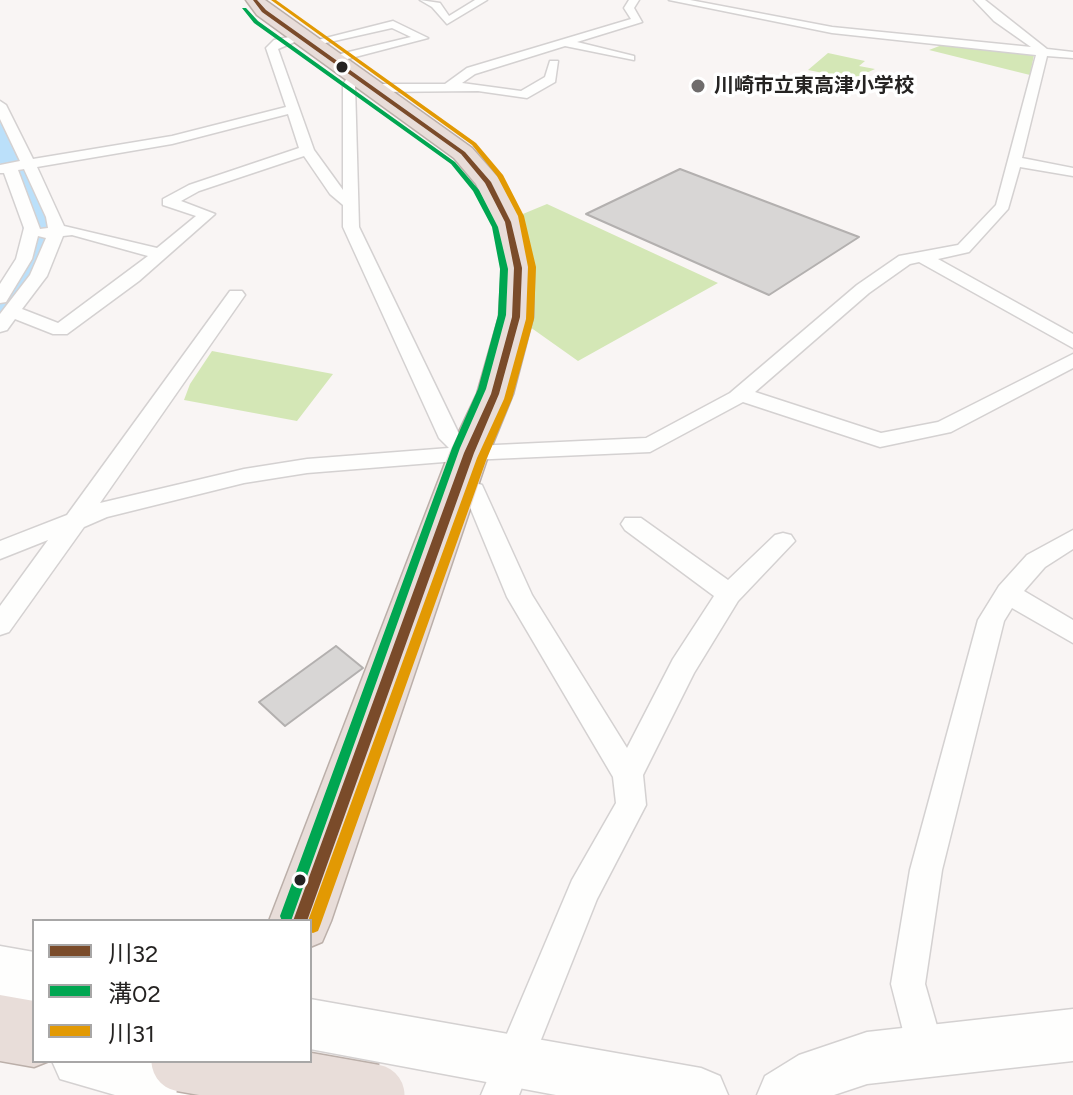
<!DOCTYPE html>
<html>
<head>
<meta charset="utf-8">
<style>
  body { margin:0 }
  #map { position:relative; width:1073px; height:1095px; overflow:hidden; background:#f9f5f4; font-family:Figtree,"Noto Sans JP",sans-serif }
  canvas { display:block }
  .legend { position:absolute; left:32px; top:919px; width:280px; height:144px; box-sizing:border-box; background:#fff; border:2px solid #a8a7a7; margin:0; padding:10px 14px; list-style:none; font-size:24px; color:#252322 }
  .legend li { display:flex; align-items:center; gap:16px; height:40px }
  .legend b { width:40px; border:2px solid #a8a7a7 }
</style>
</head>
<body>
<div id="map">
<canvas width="1073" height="1095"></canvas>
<ul class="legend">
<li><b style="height:10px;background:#7a4b2a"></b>川32</li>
<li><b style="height:10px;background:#00a651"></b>溝02</li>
<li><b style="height:10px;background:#e29903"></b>川31</li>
</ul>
</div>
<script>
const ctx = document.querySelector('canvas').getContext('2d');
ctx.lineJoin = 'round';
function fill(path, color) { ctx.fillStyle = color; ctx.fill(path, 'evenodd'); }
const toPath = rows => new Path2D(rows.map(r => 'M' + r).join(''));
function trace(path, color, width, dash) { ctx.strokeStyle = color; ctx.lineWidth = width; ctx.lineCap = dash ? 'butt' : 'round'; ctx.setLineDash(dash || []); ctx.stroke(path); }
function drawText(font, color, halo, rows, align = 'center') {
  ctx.font = font + ' Figtree,"Noto Sans JP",sans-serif'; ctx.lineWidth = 7; ctx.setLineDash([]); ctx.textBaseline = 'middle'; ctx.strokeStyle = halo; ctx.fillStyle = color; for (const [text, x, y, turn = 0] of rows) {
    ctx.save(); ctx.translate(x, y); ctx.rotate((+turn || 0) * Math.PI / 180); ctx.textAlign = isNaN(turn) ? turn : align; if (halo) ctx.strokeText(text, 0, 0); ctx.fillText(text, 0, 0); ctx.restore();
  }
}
fill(toPath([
  [942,45,1034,55,1030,75,929,50],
  [828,53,865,61,859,66,875,69,853,79,808,70],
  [547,204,718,283,578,361,530,327,518,216],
  [212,351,333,374,297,421,184,400,190,384]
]), '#d4e7b6');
fill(toPath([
  [0,123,10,125,14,131,49,208,55,231,47,268,13,318,0,321,0,285,13,267,23,231,19,208,0,163,0,123]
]), '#bbe0fa');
const building = toPath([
  [680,169,859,237,769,295,586,214,680,169],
  [336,646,363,668,285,726,259,702,336,646]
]);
fill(building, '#d8d6d5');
trace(building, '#b3b0af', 2);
const street = toPath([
  [420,0,440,3,449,16,475,0,487,0,447,24,432,7,420,0],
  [629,0,639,0,634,8,642,22,577,42,634,56,634,60,565,46,475,74,462,83,521,91,545,77,550,61,558,61,555,82,527,98,478,91,375,92,369,88,375,84,445,84,467,68,631,19,624,8,629,0],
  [669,0,690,0,832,27,1031,47,994,21,974,0,985,0,1047,49,1073,52,1073,58,1047,56,1022,158,1073,168,1073,176,1020,167,1008,209,969,252,938,259,1073,334,1073,348,919,262,910,264,869,293,755,392,881,433,938,422,1073,354,1073,368,951,432,880,447,743,402,650,452,469,460,307,473,244,483,107,517,84,527,9,632,0,635,0,606,48,540,0,559,0,541,67,515,230,291,242,291,245,295,100,503,244,469,307,459,449,448,439,438,343,227,343,205,330,194,304,156,199,191,181,201,215,214,139,281,67,334,53,334,15,319,7,330,0,332,0,314,30,275,46,238,38,236,32,259,6,302,0,303,0,284,16,259,24,228,4,173,0,173,0,165,20,161,0,119,0,101,6,105,33,159,172,136,286,107,266,48,274,40,304,34,304,38,278,49,314,150,343,190,343,85,351,70,361,73,355,85,359,227,459,434,474,446,646,438,730,393,857,285,899,256,958,245,996,205,1036,55,832,33,669,0],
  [288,114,299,148,189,185,163,199,163,205,196,216,157,248,64,226,37,167,172,144,288,114],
  [24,169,46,217,48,228,40,229,18,170,24,169],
  [72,235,148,256,58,323,22,309,47,276,63,236,72,235],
  [393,21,428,38,336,62,332,60,332,56,411,37,392,28,312,46,306,43,393,21],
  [458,477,482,485,532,595,627,748,673,659,714,596,625,530,621,524,625,518,641,518,728,580,775,535,783,533,791,535,795,541,738,601,694,673,643,775,646,805,597,899,519,1095,481,1095,572,880,616,803,613,777,507,597,465,495,447,484,458,477],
  [1073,530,1073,549,1045,567,1024,591,1073,620,1073,643,1012,608,1004,621,942,870,925,984,945,1054,940,1067,927,1072,914,1067,909,1054,891,984,910,870,978,620,999,586,1027,555,1073,530]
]);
const secondary = toPath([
  [0,946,34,952,34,1002,0,996,0,946],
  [310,999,701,1068,720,1076,728,1095,556,1095,310,1049,310,999],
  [1073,1009,1073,1061,867,1084,834,1095,757,1095,765,1076,799,1055,867,1032,1073,1009],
  [52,1061,204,1061,222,1068,230,1087,226,1095,115,1095,60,1079,52,1061]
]);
const highway = toPath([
  [246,0,265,0,472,148,502,182,522,222,534,268,533,317,513,394,489,453,331,921,322,942,310,947,310,921,269,921,449,453,477,394,499,317,502,268,494,222,476,184,454,158,257,15,246,0],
  [0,995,34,1001,34,1061,49,1061,34,1067,0,1061,0,995]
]);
trace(street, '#d4d1d1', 3);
trace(secondary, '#d4d1d1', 3);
trace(highway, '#bbafa9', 3);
fill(street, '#fefefd');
fill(secondary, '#fefefd');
fill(highway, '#e8ddd9');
const highwayBridge = toPath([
  [182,1061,374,1095]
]);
trace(highwayBridge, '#bbafa9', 64, []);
trace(highwayBridge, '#e8ddd9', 61);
fill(toPath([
  [253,0,257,0,266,10,465,152,491,182,511,222,522,268,520,317,499,394,474,453,307,921,293,921,464,453,491,394,512,317,514,268,505,222,485,183,461,154,262,12,253,0]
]), '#7a4b2a');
fill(toPath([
  [242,8,246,8,258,21,455,162,479,190,498,227,508,269,506,315,486,389,460,448,291,921,282,921,280,916,452,448,478,389,498,315,500,269,492,227,473,191,451,164,254,23,242,8]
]), '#00a651');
fill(toPath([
  [271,0,276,0,476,143,503,175,524,216,536,267,534,319,512,399,487,458,320,926,318,931,313,933,310,932,310,921,308,921,477,458,504,399,526,319,528,267,518,216,497,176,472,145,271,0]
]), '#e29903');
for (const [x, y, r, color] of [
  [342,67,7,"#252322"],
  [698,86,8,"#6f6c6c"],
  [300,880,7,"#252322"]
]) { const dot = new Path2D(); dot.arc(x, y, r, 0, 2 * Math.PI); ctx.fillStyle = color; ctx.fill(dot); trace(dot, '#fff', 3); }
drawText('bold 20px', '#252322', '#fff', [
  ["川崎市立東高津小学校",714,86]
], 'left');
</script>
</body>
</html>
